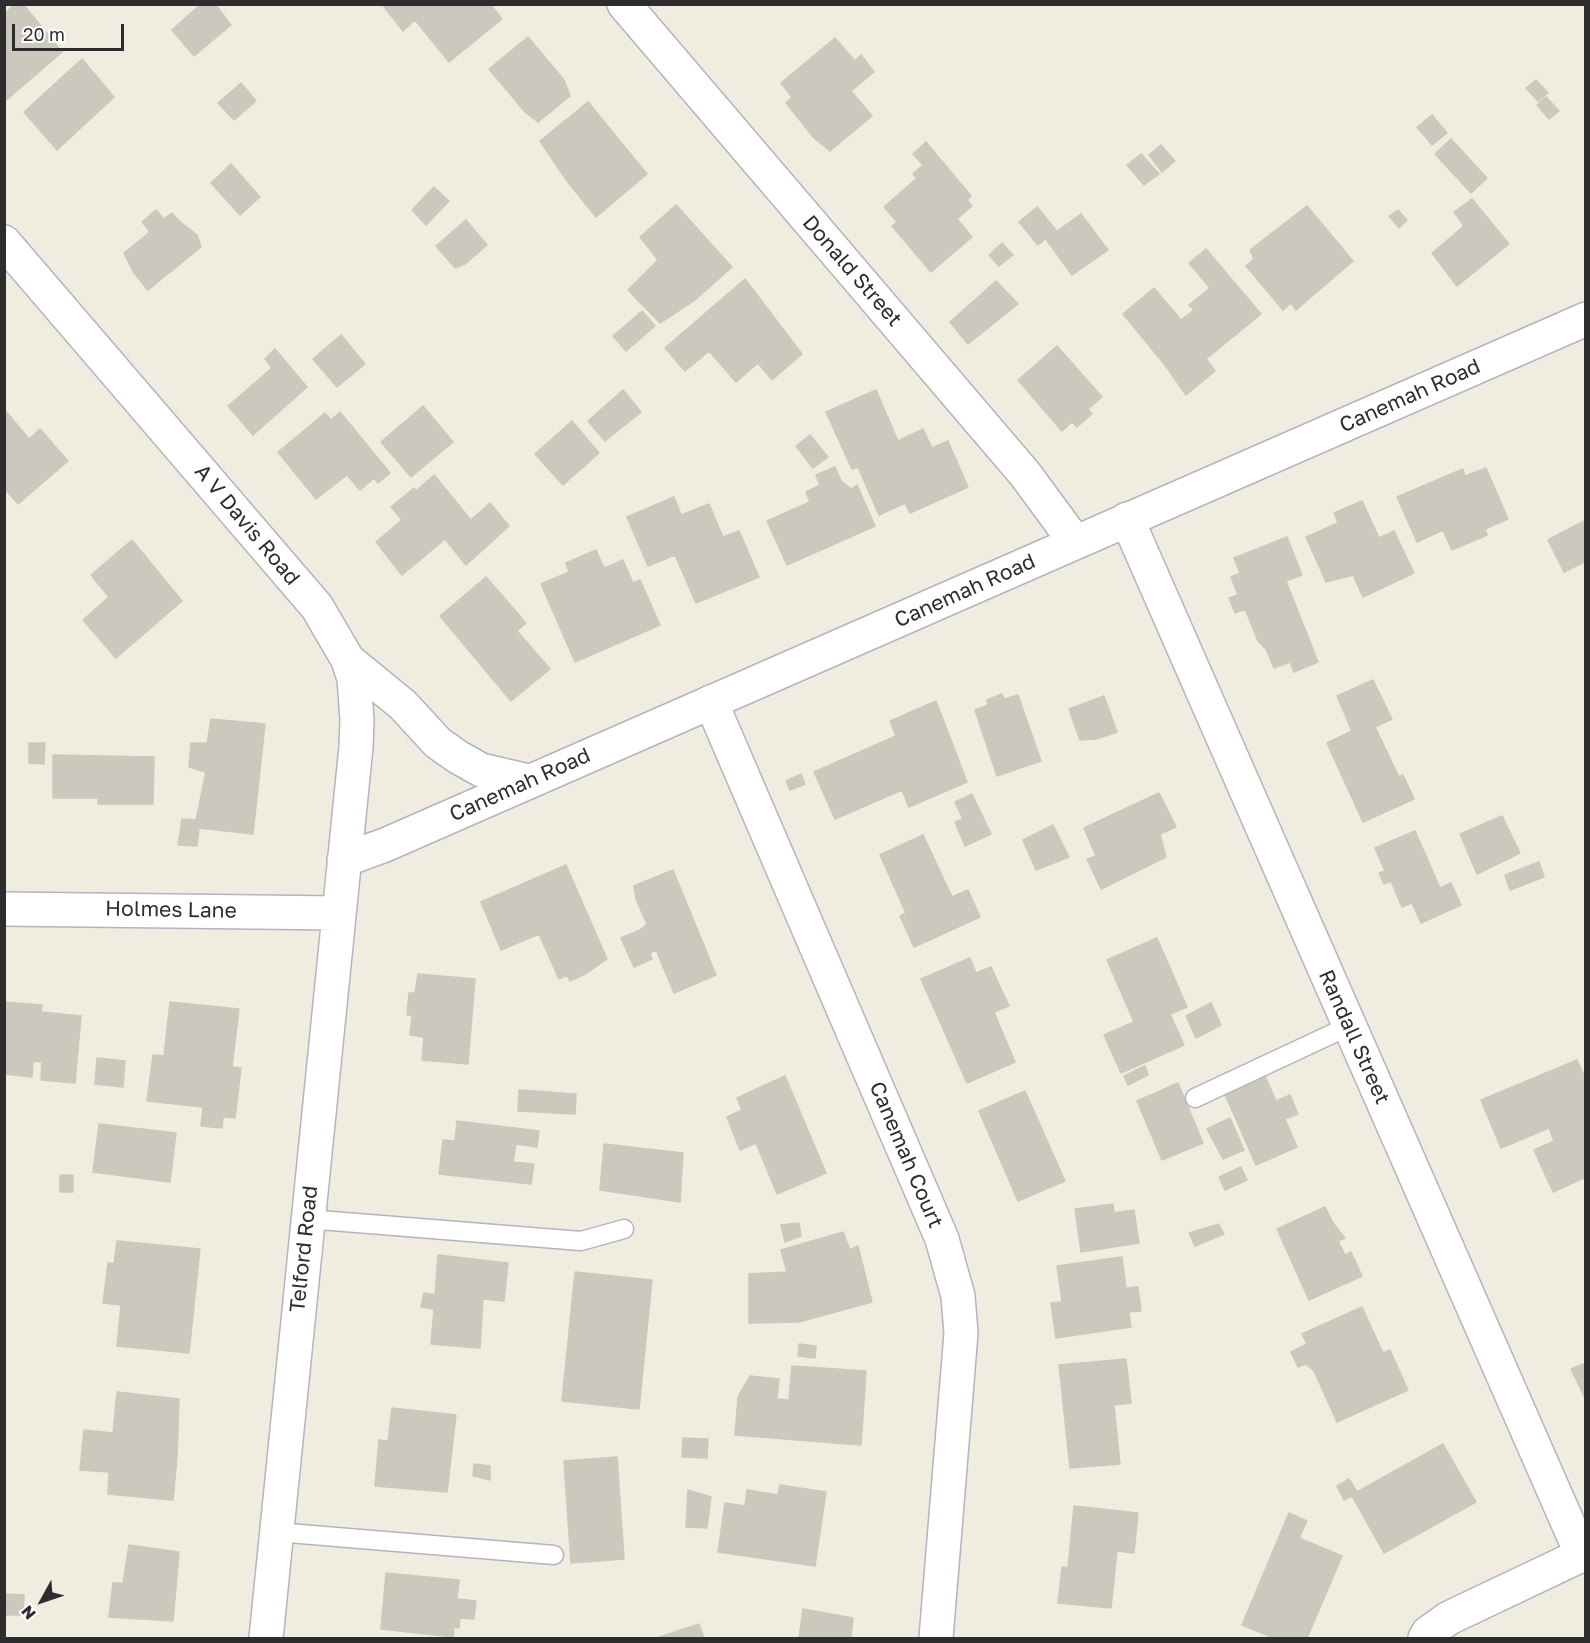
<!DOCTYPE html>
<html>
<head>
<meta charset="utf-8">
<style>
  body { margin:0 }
  #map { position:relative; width:1590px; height:1643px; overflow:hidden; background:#f0ecdf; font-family:"Golos Text",sans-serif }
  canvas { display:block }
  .frame { position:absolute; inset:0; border:6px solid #2d2d2d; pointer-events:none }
  .north { position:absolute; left:12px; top:1571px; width:60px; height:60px; -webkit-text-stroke:4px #fff; paint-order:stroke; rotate:230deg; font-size:16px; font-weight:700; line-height:24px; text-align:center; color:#2d2d2d }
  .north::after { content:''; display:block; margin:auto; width:21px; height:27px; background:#2d2d2d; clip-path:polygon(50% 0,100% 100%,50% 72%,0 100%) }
  .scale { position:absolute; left:12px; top:24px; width:112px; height:27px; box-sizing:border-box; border:3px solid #2d2d2d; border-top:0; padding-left:8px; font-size:18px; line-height:21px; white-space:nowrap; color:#2d2d2d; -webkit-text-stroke:4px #fff; paint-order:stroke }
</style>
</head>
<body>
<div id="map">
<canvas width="1590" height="1643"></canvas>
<div class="frame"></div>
<div class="north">N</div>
<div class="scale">20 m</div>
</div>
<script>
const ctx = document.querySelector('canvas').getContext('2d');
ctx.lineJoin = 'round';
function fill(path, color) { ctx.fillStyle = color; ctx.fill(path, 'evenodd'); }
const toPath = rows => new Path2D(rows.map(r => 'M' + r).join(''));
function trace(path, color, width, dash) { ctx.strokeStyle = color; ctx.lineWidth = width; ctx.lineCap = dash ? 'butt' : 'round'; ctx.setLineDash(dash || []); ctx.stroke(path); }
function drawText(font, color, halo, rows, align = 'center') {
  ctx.font = font + ' "Golos Text",sans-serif'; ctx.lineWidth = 5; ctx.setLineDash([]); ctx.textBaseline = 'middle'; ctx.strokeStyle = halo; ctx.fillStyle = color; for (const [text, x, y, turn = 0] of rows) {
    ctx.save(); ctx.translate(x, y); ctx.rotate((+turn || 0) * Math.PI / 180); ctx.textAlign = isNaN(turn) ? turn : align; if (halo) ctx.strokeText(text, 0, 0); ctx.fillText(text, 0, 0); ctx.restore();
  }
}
const building = toPath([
  [15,4,23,4,62,52,4,102,4,14,15,4],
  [201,4,215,4,231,25,194,56,172,30,201,4],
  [382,4,490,4,502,19,449,62,415,20,403,31,382,4],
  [528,37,564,80,570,96,538,122,525,112,489,69,528,37],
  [835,38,855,61,861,55,874,72,851,91,872,116,830,151,814,138,786,103,792,97,781,83,835,38],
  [82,59,114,97,57,150,24,112,82,59],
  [1536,80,1548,93,1538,101,1526,88,1536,80],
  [241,83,256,101,234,120,218,103,241,83],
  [1546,97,1559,111,1549,119,1537,105,1546,97],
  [588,102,647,174,596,217,567,181,540,141,588,102],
  [1432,115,1447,133,1432,145,1417,127,1432,115],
  [1451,139,1487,178,1471,193,1435,154,1451,139],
  [926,142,971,196,967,200,972,206,957,219,972,237,931,272,892,226,897,222,884,207,917,178,913,174,923,165,913,154,926,142],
  [1161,145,1175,161,1162,172,1149,155,1161,145],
  [1141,154,1159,174,1144,185,1127,165,1141,154],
  [231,164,260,197,240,215,211,183,231,164],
  [434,187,449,201,426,225,412,210,434,187],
  [1472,199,1509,244,1457,286,1432,253,1464,226,1454,212,1472,199],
  [676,205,732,267,695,300,660,323,628,290,658,260,640,237,676,205],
  [1307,206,1353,261,1296,310,1291,303,1283,310,1246,266,1254,259,1250,250,1307,206],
  [1037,207,1056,230,1038,245,1019,222,1037,207],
  [156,210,164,219,172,213,179,221,197,235,201,247,148,290,134,273,124,253,150,232,142,222,156,210],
  [1398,210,1407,220,1399,228,1389,216,1398,210],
  [1081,214,1108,250,1072,275,1046,239,1081,214],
  [466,220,487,245,465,264,455,268,436,246,466,220],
  [1002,243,1013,255,999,266,989,255,1002,243],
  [1206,249,1261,314,1206,359,1215,371,1186,395,1165,365,1123,314,1154,288,1181,320,1194,310,1189,305,1210,288,1189,263,1206,249],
  [745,279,802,354,772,380,758,363,736,382,709,351,685,371,665,348,745,279],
  [996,281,1018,304,968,344,950,322,996,281],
  [642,311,655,326,626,351,613,336,642,311],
  [341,335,365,364,337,387,313,359,341,335],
  [1057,346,1102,397,1088,409,1092,414,1077,427,1072,422,1062,431,1018,380,1057,346],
  [275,349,307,387,253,435,228,406,272,368,265,359,275,349],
  [623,390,641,412,605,441,588,421,623,390],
  [876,390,898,441,923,429,932,448,948,441,968,487,910,513,905,503,879,515,858,467,852,469,826,412,876,390],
  [423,406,453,442,411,477,381,442,423,406],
  [4,409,29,439,40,429,68,461,18,504,4,488,4,409],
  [340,412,390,473,378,483,374,478,360,490,347,475,316,499,278,452,325,413,331,420,340,412],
  [572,421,599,453,563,485,535,454,572,421],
  [810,435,828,457,813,468,796,446,810,435],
  [835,467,841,481,851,489,857,485,875,526,787,565,767,521,810,502,806,492,820,485,816,475,835,467],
  [1486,468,1508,519,1485,529,1487,535,1452,550,1443,530,1417,542,1397,497,1463,469,1465,476,1486,468],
  [434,475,471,520,490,503,509,526,466,565,445,539,402,575,376,542,402,520,391,507,414,488,416,491,434,475],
  [674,497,681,515,709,504,723,537,739,531,759,577,696,603,675,555,648,566,627,517,674,497],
  [1362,501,1379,538,1394,531,1414,573,1363,597,1353,575,1326,582,1306,537,1338,523,1334,513,1362,501],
  [1586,520,1586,561,1564,572,1548,540,1586,520],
  [1287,537,1302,575,1286,581,1318,662,1294,672,1290,662,1274,668,1266,649,1258,641,1245,609,1235,613,1229,598,1238,595,1231,577,1240,573,1234,558,1287,537],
  [132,540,182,601,116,658,83,620,109,597,91,575,132,540],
  [596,550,604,568,623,560,633,583,640,580,660,625,575,662,541,584,569,572,566,563,596,550],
  [486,577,526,623,517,631,550,669,511,701,440,616,486,577],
  [1373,680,1392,719,1375,727,1399,777,1403,775,1414,799,1363,822,1327,743,1352,731,1337,696,1373,680],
  [1002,694,1004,699,1018,695,1041,761,997,776,975,710,988,705,987,700,1002,694],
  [1104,696,1117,732,1096,739,1080,740,1069,709,1104,696],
  [936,701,967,782,909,807,902,790,835,819,814,772,896,736,890,721,936,701],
  [211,719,265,724,253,834,199,828,197,846,178,845,182,819,196,820,206,772,189,767,191,743,207,743,211,719],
  [29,743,45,743,44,764,29,763,29,743],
  [53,755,154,757,153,804,98,804,98,798,53,798,53,755],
  [801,774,805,784,790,790,786,781,801,774],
  [1159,793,1176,827,1160,834,1166,857,1101,889,1087,859,1096,856,1084,828,1159,793],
  [972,794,991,834,965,846,955,822,963,819,955,802,972,794],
  [1502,816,1520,853,1477,874,1460,834,1502,816],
  [1053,825,1069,857,1036,870,1023,840,1053,825],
  [1415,831,1440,888,1451,883,1461,905,1421,923,1412,903,1402,907,1391,881,1384,884,1379,873,1385,871,1375,848,1415,831],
  [923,835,952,897,968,890,980,917,914,947,900,916,906,913,880,855,923,835],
  [1539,862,1544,877,1510,890,1505,875,1539,862],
  [566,865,607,959,587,973,570,981,567,975,559,979,539,934,501,950,481,902,566,865],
  [673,870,716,975,674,993,656,950,650,953,652,959,634,967,621,938,640,930,647,924,636,899,634,886,673,870],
  [1157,938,1187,1007,1170,1014,1184,1045,1121,1073,1104,1035,1134,1022,1107,960,1157,938],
  [970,958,976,973,991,967,1009,1006,994,1012,1015,1062,967,1083,921,979,970,958],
  [418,974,475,979,468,1064,422,1060,424,1037,410,1035,412,1015,407,1015,409,993,415,993,418,974],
  [4,1002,42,1005,41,1012,81,1016,75,1083,41,1080,42,1062,33,1061,32,1077,4,1074,4,1002],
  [170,1002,239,1009,232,1067,241,1068,235,1118,223,1117,222,1128,201,1126,203,1107,147,1101,153,1055,164,1056,170,1002],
  [1211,1003,1221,1025,1196,1038,1186,1016,1211,1003],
  [97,1058,125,1061,123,1087,95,1084,97,1058],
  [1577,1060,1586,1080,1586,1177,1553,1192,1534,1150,1554,1141,1549,1128,1501,1148,1481,1100,1577,1060],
  [1145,1066,1148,1075,1128,1085,1124,1076,1145,1066],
  [1264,1074,1276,1101,1290,1095,1298,1114,1285,1119,1297,1147,1256,1165,1224,1092,1264,1074],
  [785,1076,826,1173,777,1194,756,1143,740,1150,727,1117,742,1110,737,1098,785,1076],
  [1178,1083,1203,1143,1162,1160,1137,1101,1178,1083],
  [519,1090,576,1094,575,1114,518,1111,519,1090],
  [1025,1091,1065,1181,1018,1201,979,1111,1025,1091],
  [1230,1118,1244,1150,1223,1159,1207,1129,1230,1118],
  [457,1121,539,1131,537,1147,516,1144,513,1162,534,1164,531,1184,439,1174,443,1140,455,1141,457,1121],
  [99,1124,176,1133,170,1182,93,1172,99,1124],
  [604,1144,683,1153,680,1202,600,1190,604,1144],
  [1241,1167,1247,1180,1225,1190,1219,1177,1241,1167],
  [60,1175,73,1175,73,1192,60,1192,60,1175],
  [1113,1204,1114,1213,1134,1210,1139,1243,1081,1252,1075,1209,1113,1204],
  [1325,1207,1333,1223,1345,1238,1338,1241,1345,1255,1351,1252,1362,1276,1309,1300,1277,1229,1325,1207],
  [799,1223,801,1236,785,1242,781,1225,799,1223],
  [1219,1224,1224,1234,1195,1246,1189,1233,1219,1224],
  [843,1232,850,1250,858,1246,872,1302,799,1322,749,1323,749,1274,787,1272,781,1250,843,1232],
  [117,1241,200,1249,189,1353,117,1346,121,1305,103,1303,108,1263,114,1264,117,1241],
  [438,1255,508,1263,504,1301,483,1299,480,1348,431,1344,434,1309,421,1307,424,1293,435,1295,438,1255],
  [1122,1257,1126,1288,1138,1287,1141,1311,1129,1312,1131,1327,1056,1338,1051,1303,1062,1302,1057,1266,1122,1257],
  [575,1272,652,1280,639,1409,562,1401,575,1272],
  [1362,1307,1383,1353,1390,1350,1408,1390,1337,1422,1314,1371,1306,1364,1298,1367,1291,1352,1307,1344,1302,1334,1362,1307],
  [799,1344,816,1346,815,1358,798,1356,799,1344],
  [1126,1359,1131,1403,1114,1405,1120,1464,1070,1468,1059,1365,1126,1359],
  [1586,1363,1586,1400,1571,1369,1586,1363],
  [792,1366,866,1371,861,1445,735,1435,738,1397,750,1376,779,1379,777,1399,789,1400,792,1366],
  [117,1392,179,1399,177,1456,173,1500,108,1494,109,1472,80,1470,84,1430,113,1433,117,1392],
  [392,1408,456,1415,447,1492,375,1486,379,1440,388,1441,392,1408],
  [683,1438,708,1439,707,1458,682,1457,683,1438],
  [1443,1444,1476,1502,1384,1553,1352,1496,1344,1500,1337,1486,1349,1479,1357,1492,1443,1444],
  [617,1457,624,1559,571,1563,564,1461,617,1457],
  [474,1464,490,1466,490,1480,473,1476,474,1464],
  [780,1485,826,1492,815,1566,718,1552,725,1503,745,1506,747,1490,778,1495,780,1485],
  [688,1490,711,1497,707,1528,686,1527,688,1490],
  [1074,1506,1138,1513,1134,1553,1117,1551,1111,1608,1058,1603,1062,1567,1068,1568,1074,1506],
  [1289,1513,1307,1521,1299,1538,1342,1556,1307,1638,1274,1638,1242,1625,1289,1513],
  [129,1545,179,1552,173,1621,109,1617,113,1583,123,1583,129,1545],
  [386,1573,459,1580,457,1599,476,1601,474,1619,460,1618,459,1628,454,1627,453,1637,381,1629,386,1573],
  [4,1594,24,1595,23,1615,4,1615,4,1594],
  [803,1609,853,1618,851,1638,799,1638,803,1609],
  [699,1624,704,1638,657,1638,699,1624]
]);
fill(building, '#ccc8be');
trace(building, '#ccc9b8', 1.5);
const service = toPath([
  [1195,1098,1349,1026],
  [307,1219,581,1241,624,1229],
  [276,1532,554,1555]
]);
const minor = toPath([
  [624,4,1025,474,1075,542],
  [1127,519,1582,1555],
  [711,702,942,1239,958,1296,961,1333,936,1638],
  [1425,1638,1428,1633,1449,1618,1586,1553]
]);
const tertiary = toPath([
  [4,242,317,607,348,660,354,679,357,719,356,747,266,1638],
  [348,660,403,705,438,743,458,757,481,770,529,781],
  [344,860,385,845,1586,319],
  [4,909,338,913]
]);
trace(service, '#b3b3c2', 21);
trace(minor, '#b3b3c2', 36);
trace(tertiary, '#b3b3c2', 36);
trace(service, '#fff', 18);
trace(minor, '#fff', 33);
trace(tertiary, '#fff', 33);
drawText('21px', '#2d2d2d', '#fff', [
  ["Donald Street",852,271,49],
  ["Canemah Road",1410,396,-24],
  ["A V Davis Road",247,525,50],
  ["Canemah Road",965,591,-24],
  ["Canemah Road",520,785,-24],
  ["Holmes Lane",171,910,1],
  ["Randall Street",1354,1037,66],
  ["Canemah Court",906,1155,67],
  ["Telford Road",304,1249,-84]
]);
</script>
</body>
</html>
